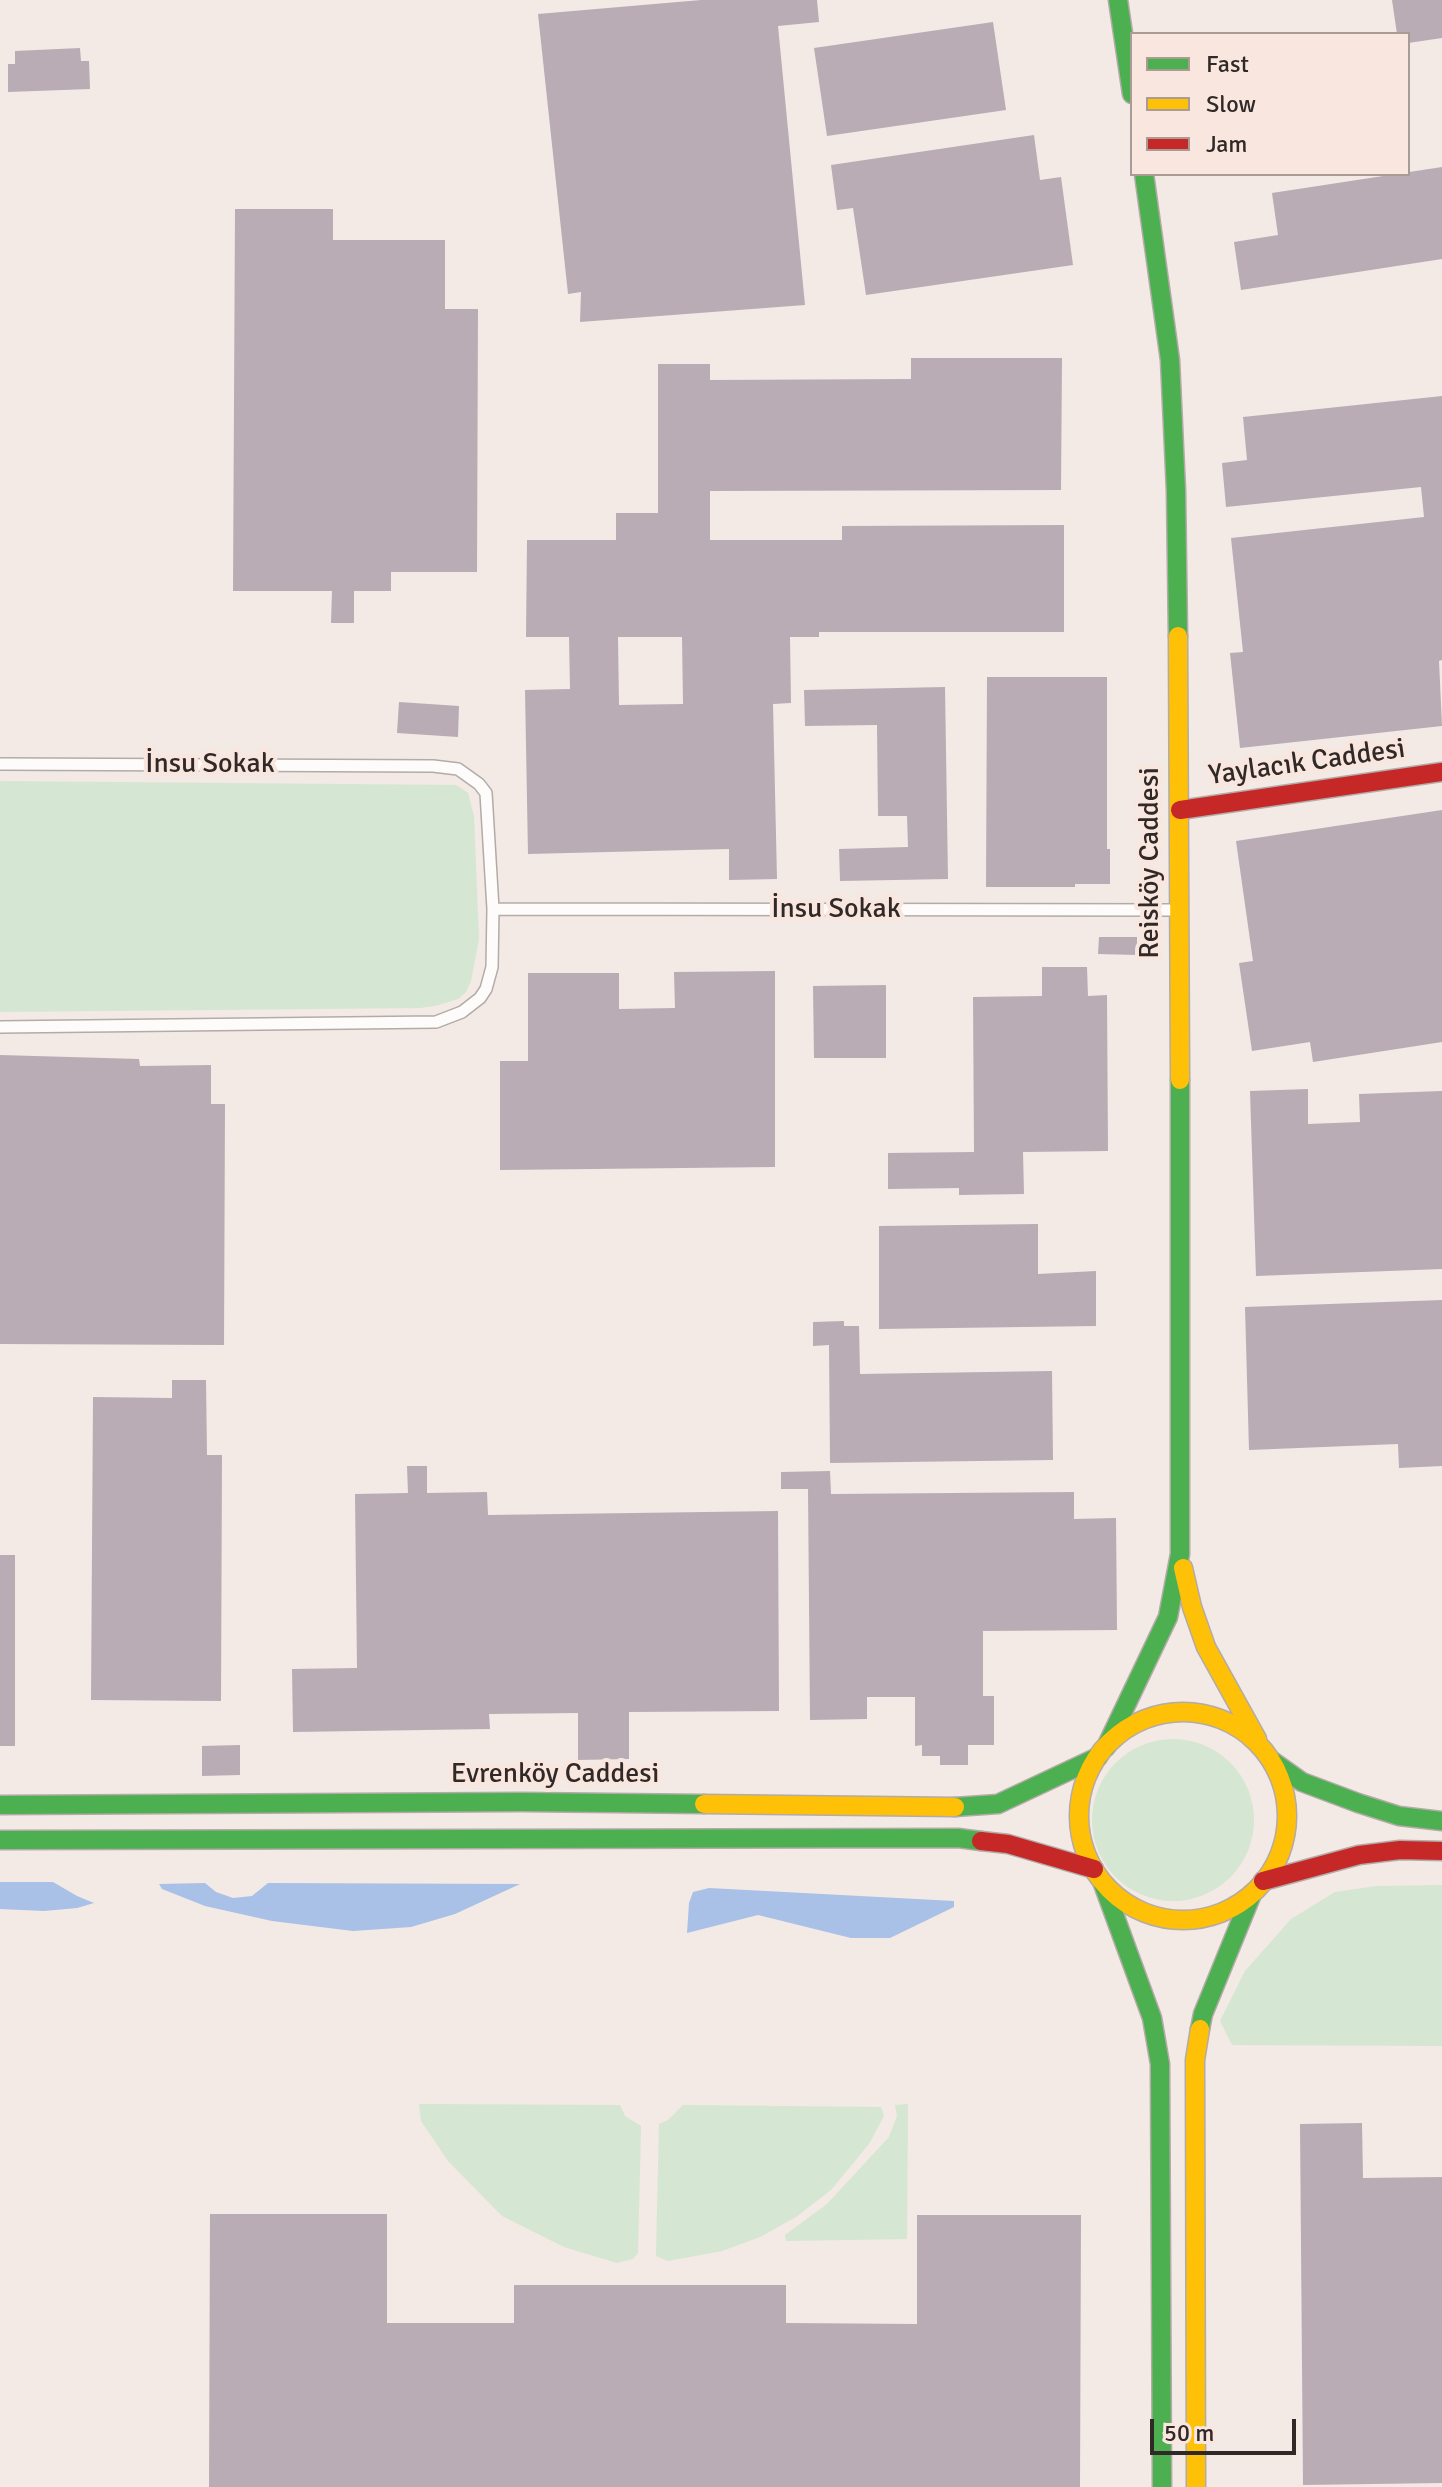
<!DOCTYPE html>
<html>
<head>
<meta charset="utf-8">
<style>
  body { margin:0 }
  #map { position:relative; width:1442px; height:2487px; overflow:hidden; background:#f3e9e5; font-family:Signika,sans-serif }
  canvas { display:block }
  .legend { position:absolute; left:1130px; top:32px; width:280px; height:144px; box-sizing:border-box; background:#f9e7df; border:2px solid #a99b95; margin:0; padding:10px 14px; list-style:none; font-size:24px; color:#302927 }
  .legend li { display:flex; align-items:center; gap:16px; height:40px }
  .legend b { width:40px; border:2px solid #a99b95 }
  .scale { position:absolute; left:1150px; top:2419px; width:146px; height:36px; box-sizing:border-box; border:4px solid #302927; border-top:0; padding-left:10px; font-size:24px; line-height:28px; white-space:nowrap; color:#302927; -webkit-text-stroke:6px #f9e7df; paint-order:stroke }
</style>
</head>
<body>
<div id="map">
<canvas width="1442" height="2487"></canvas>
<ul class="legend">
<li><b style="height:10px;background:#4caf50"></b>Fast</li>
<li><b style="height:10px;background:#ffc107"></b>Slow</li>
<li><b style="height:10px;background:#c62828"></b>Jam</li>
</ul>
<div class="scale">50 m</div>
</div>
<script>
const ctx = document.querySelector('canvas').getContext('2d');
ctx.lineJoin = 'round';
function fill(path, color) { ctx.fillStyle = color; ctx.fill(path, 'evenodd'); }
const toPath = rows => new Path2D(rows.map(r => 'M' + r).join(''));
function trace(path, color, width, dash) { ctx.strokeStyle = color; ctx.lineWidth = width; ctx.lineCap = dash ? 'butt' : 'round'; ctx.setLineDash(dash || []); ctx.stroke(path); }
function drawText(font, color, halo, rows, align = 'center') {
  ctx.font = font + ' Signika,sans-serif'; ctx.lineWidth = 8; ctx.setLineDash([]); ctx.textBaseline = 'middle'; ctx.strokeStyle = halo; ctx.fillStyle = color; for (const [text, x, y, turn = 0] of rows) {
    ctx.save(); ctx.translate(x, y); ctx.rotate((+turn || 0) * Math.PI / 180); ctx.textAlign = isNaN(turn) ? turn : align; if (halo) ctx.strokeText(text, 0, 0); ctx.fillText(text, 0, 0); ctx.restore();
  }
}
fill(toPath([
  [0,781,456,785,468,793,474,816,479,939,471,981,466,992,458,999,435,1006,420,1008,0,1012],
  '1092 1820a81 81 0 1 1 162 0a81 81 0 1 1-162 0Z',
  [1442,1885,1442,2046,1232,2045,1220,2021,1245,1971,1291,1919,1335,1892,1377,1886],
  [419,2104,620,2105,625,2116,641,2126,638,2253,633,2259,617,2263,564,2247,502,2216,448,2161,421,2121],
  [908,2104,907,2239,786,2241,785,2235,827,2204,889,2137,897,2116,895,2105],
  [683,2105,881,2107,884,2116,869,2144,831,2190,796,2217,760,2237,722,2251,668,2261,656,2256,659,2124,668,2120]
]), '#d5e6d3');
fill(toPath([
  [0,1882,53,1882,77,1896,94,1903,77,1908,44,1911,0,1909],
  [205,1883,216,1892,233,1898,252,1896,268,1883,520,1884,455,1914,411,1927,353,1931,272,1921,205,1906,162,1889,159,1884],
  [709,1888,954,1901,954,1907,890,1938,851,1938,758,1915,687,1933,689,1903,693,1892]
]), '#a9c0e7');
fill(toPath([
  [701,0,817,0,819,22,778,26,805,305,580,322,581,292,568,294,538,14],
  [1392,0,1442,0,1442,38,1408,43,1408,34,1397,34],
  [993,22,1006,110,827,136,814,48],
  [80,48,81,61,89,61,90,89,8,92,8,64,15,64,15,51],
  [1034,135,1040,180,1061,177,1073,265,866,295,853,208,837,210,831,165],
  [1442,167,1442,259,1241,290,1234,242,1278,235,1272,193],
  [235,209,333,209,333,240,445,240,445,309,478,309,477,572,391,572,391,591,354,591,354,623,331,623,332,591,233,591],
  [911,358,1062,358,1061,490,710,491,710,540,842,540,842,526,1064,525,1064,632,819,632,819,637,790,637,791,703,773,704,777,879,729,880,729,849,528,854,525,690,570,689,569,637,526,637,527,540,616,540,616,513,658,513,658,364,710,364,710,380,911,379],
  [618,637,682,637,683,704,619,705],
  [1442,396,1442,660,1439,661,1442,726,1240,748,1230,653,1243,652,1231,538,1424,517,1421,487,1226,507,1222,463,1247,460,1243,417],
  [987,677,1107,677,1107,849,1110,849,1110,884,1075,884,1075,887,986,887],
  [945,687,948,879,840,881,839,849,908,847,907,816,878,816,877,725,805,726,804,690],
  [399,702,459,706,458,737,397,733],
  [1442,810,1442,1042,1313,1062,1310,1042,1252,1051,1239,963,1253,961,1236,841],
  [1099,937,1137,937,1137,955,1098,954],
  [1042,967,1087,967,1088,996,1107,995,1108,1151,1023,1152,1024,1194,959,1195,959,1188,888,1189,888,1153,974,1152,973,997,1042,996],
  [775,971,775,1167,500,1170,500,1061,528,1061,528,973,619,973,619,1009,675,1008,674,972],
  [886,985,886,1058,814,1058,813,986],
  [0,1055,139,1059,140,1066,211,1065,211,1104,225,1104,224,1345,0,1344],
  [1308,1089,1308,1124,1360,1122,1359,1094,1442,1091,1442,1269,1256,1276,1250,1091],
  [1038,1224,1038,1274,1096,1271,1096,1326,879,1329,879,1226],
  [1442,1300,1442,1466,1399,1468,1398,1444,1249,1450,1245,1307],
  [844,1321,844,1326,859,1326,860,1374,1052,1371,1053,1460,830,1463,829,1345,813,1346,813,1322],
  [172,1380,206,1380,207,1455,222,1455,221,1701,91,1700,93,1397,172,1398],
  [407,1466,427,1466,427,1493,487,1492,488,1515,778,1511,779,1711,629,1712,629,1759,578,1760,578,1713,489,1714,490,1729,293,1732,292,1669,357,1668,355,1494,408,1493],
  [830,1471,831,1494,1074,1492,1074,1519,1116,1518,1117,1630,983,1631,983,1696,994,1696,994,1745,968,1745,968,1765,940,1765,940,1756,922,1756,922,1745,915,1746,915,1697,867,1697,867,1719,810,1720,808,1489,781,1489,781,1472],
  [0,1555,15,1555,15,1746,0,1746],
  [240,1745,240,1775,202,1776,202,1746],
  [1362,2123,1363,2178,1442,2177,1442,2483,1303,2485,1300,2124],
  [210,2214,387,2214,387,2323,514,2323,514,2285,786,2285,786,2323,917,2324,917,2215,1081,2215,1080,2487,209,2487]
]), '#b9acb5');
const lane = toPath([
  [0,764,433,766,458,769,479,784,486,793,493,909,492,967,486,989,480,998,462,1012,436,1022,0,1027],
  [493,909,1178,910]
]);
const fast = toPath([
  [1118,0,1132,94],
  [1144,174,1170,360,1176,491,1178,636],
  [1106,1747,1168,1617,1180,1554,1180,1080],
  [1271,1760,1302,1782,1358,1803,1399,1816,1442,1821],
  [0,1805,522,1802,704,1804],
  [955,1807,998,1804,1098,1757],
  [0,1840,958,1838,981,1841],
  [1103,1884,1152,2018,1160,2064,1162,2487],
  [1200,2029,1203,2014,1252,1894]
]);
const slow = toPath([
  [1178,636,1180,1080],
  [1183,1568,1192,1607,1206,1647,1257,1739],
  '1079 1816a104 104 0 1 1 208 0a104 104 0 1 1-208 0Z',
  [704,1804,955,1807],
  [1196,2487,1195,2060,1200,2029]
]);
const jam = toPath([
  [1180,810,1442,772],
  [981,1841,1008,1844,1094,1869],
  [1263,1881,1359,1855,1400,1850,1442,1851]
]);
trace(lane, '#b3aba8', 14);
trace(fast, '#b3aba8', 21);
trace(slow, '#b3aba8', 21);
trace(jam, '#b3aba8', 21);
trace(lane, '#fdfcfb', 11);
trace(fast, '#4caf50', 18);
trace(slow, '#ffc107', 18);
trace(jam, '#c62828', 18);
drawText('28px', '#302927', '#f9e7df', [
  ["Yaylacık Caddesi",1307,763,-8],
  ["İnsu Sokak",210,765],
  ["Reisköy Caddesi",1151,863,-90],
  ["İnsu Sokak",836,910],
  ["Evrenköy Caddesi",555,1775]
]);
</script>
</body>
</html>
